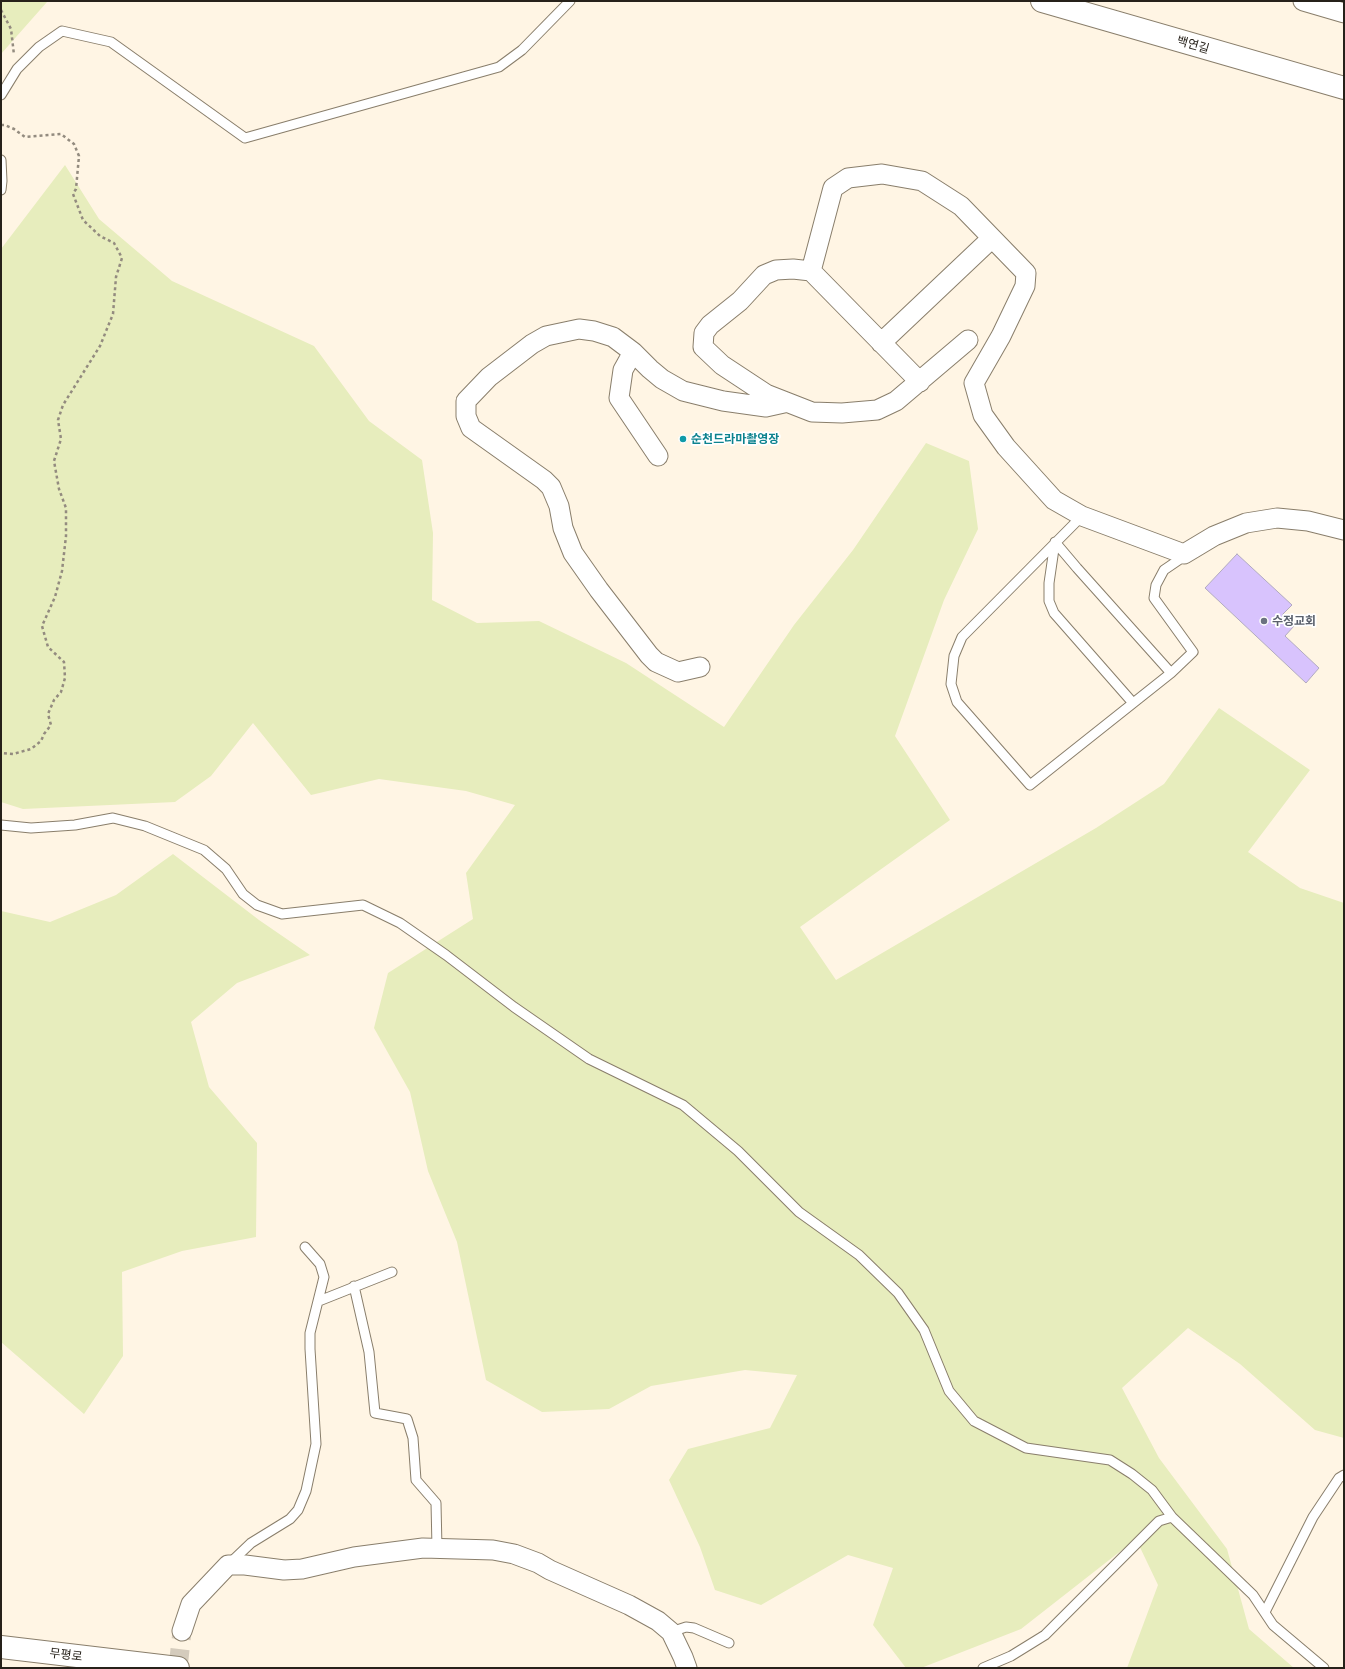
<!DOCTYPE html>
<html>
<head>
<meta charset="utf-8">
<style>
  body { margin:0 }
  #map { position:relative; width:1345px; height:1669px; overflow:hidden; background:#fff5e4; font-family:"Asap Condensed",sans-serif }
  canvas { display:block }
  .frame { position:absolute; inset:0; border:2px solid #26211a; pointer-events:none }
</style>
</head>
<body>
<div id="map">
<canvas width="1345" height="1669"></canvas>
<div class="frame"></div>
</div>
<script>
const ctx = document.querySelector('canvas').getContext('2d');
ctx.lineJoin = 'round';
function fill(path, color) { ctx.fillStyle = color; ctx.fill(path, 'evenodd'); }
const toPath = rows => new Path2D(rows.map(r => 'M' + r).join(''));
function trace(path, color, width, dash) { ctx.strokeStyle = color; ctx.lineWidth = width; ctx.lineCap = dash ? 'butt' : 'round'; ctx.setLineDash(dash || []); ctx.stroke(path); }
function drawText(font, color, halo, rows, align = 'center') {
  ctx.font = font + ' "Asap Condensed","Noto Sans KR",sans-serif'; ctx.lineWidth = 3.5; ctx.setLineDash([]); ctx.textBaseline = 'middle'; ctx.strokeStyle = halo; ctx.fillStyle = color; for (const [text, x, y, turn = 0] of rows) {
    ctx.save(); ctx.translate(x, y); ctx.rotate((+turn || 0) * Math.PI / 180); ctx.textAlign = isNaN(turn) ? turn : align; if (halo) ctx.strokeText(text, 0, 0); ctx.fillText(text, 0, 0); ctx.restore();
  }
}
fill(toPath([
  [1,1,47,2,1,54],
  [65,165,99,219,172,281,314,346,369,421,422,460,433,533,432,600,477,623,539,621,626,663,724,727,794,625,853,550,926,443,969,461,978,529,944,600,895,736,950,820,800,927,836,980,1096,828,1164,784,1219,708,1310,770,1248,852,1300,888,1344,903,1344,1438,1315,1430,1240,1364,1188,1328,1122,1388,1159,1458,1227,1549,1249,1629,1294,1668,1127,1668,1158,1585,1136,1539,1021,1629,921,1668,906,1668,873,1625,893,1568,848,1555,761,1605,715,1590,700,1547,669,1480,688,1449,770,1428,797,1375,745,1370,651,1386,609,1409,542,1412,486,1380,457,1242,428,1171,410,1092,374,1028,388,973,473,919,466,873,515,805,466,791,379,779,311,795,253,723,211,776,175,802,23,809,1,802,1,249],
  [173,854,259,920,310,955,237,983,191,1022,209,1087,257,1143,256,1237,182,1251,122,1272,123,1356,84,1414,1,1342,1,911,50,922,116,895]
]), '#e7edbd');
const building = toPath([
  [1237,554,1292,605,1282,615,1294,626,1285,636,1319,668,1306,683,1205,588,1237,554]
]);
fill(building, '#d8c3fd');
trace(building, '#b1aabf', 1);
trace(toPath([
  [178,1668,182,1631]
]), '#d4cbbc', 19, [19, 10]);
const service = toPath([
  [1,95,17,69,39,47,62,31,111,42,245,138,499,67,522,50,570,1],
  [1,160,2,181,1,190],
  [1082,516,962,637,954,656,951,684,957,702,1030,785,1171,673,1193,652,1154,598,1156,585,1164,570,1186,555],
  [1055,542,1049,583,1049,601,1054,613,1133,703],
  [1055,542,1077,568,1171,673],
  [1,825,31,828,75,825,113,818,145,826,204,850,226,869,243,894,257,905,282,914,363,905,400,923,446,955,514,1007,589,1059,683,1105,738,1151,799,1212,859,1255,898,1293,924,1330,949,1391,974,1421,1026,1448,1110,1460,1132,1474,1152,1490,1172,1517],
  [354,1286,369,1352,375,1413,407,1419,413,1438,416,1480,436,1503,437,1548],
  [319,1301,392,1272],
  [229,1564,251,1543,290,1519,298,1510,306,1491,316,1444,310,1349,310,1333,324,1277,320,1264,305,1247],
  [1265,1612,1313,1517,1339,1478,1344,1475],
  [671,1632,686,1627,694,1628,729,1643],
  [983,1668,1011,1656,1045,1635,1159,1521,1172,1517,1253,1595,1273,1625,1324,1668]
]);
const minor = toPath([
  [1303,1,1344,13],
  [811,271,920,382],
  [968,340,896,401,877,410,842,413,812,412,766,394,722,365,703,347,704,333,710,325,740,301,764,275,776,270,793,269,811,271,833,188,848,178,882,174,922,181,961,206,1026,273,1025,286,1001,336,974,383,983,415,1006,447,1054,500,1082,516,1184,554,1214,536,1246,523,1277,518,1308,521,1344,530],
  [881,343,992,238],
  [633,352,623,370,619,398,658,456],
  [700,667,678,672,656,662,649,655,599,590,573,553,563,528,559,506,551,487,544,480,471,428,466,416,466,401,489,377,532,344,546,336,579,329,594,331,613,337,633,352,650,369,662,379,683,391,723,401,766,407,784,403],
  [182,1631,191,1604,228,1565,245,1565,284,1570,302,1569,354,1557,423,1548,493,1550,514,1554,538,1563,550,1570,629,1605,658,1621,671,1632,683,1657,687,1668]
]);
const tertiary = toPath([
  [1042,1,1344,88]
]);
const trunk = toPath([
  [1,1647,178,1668]
]);
trace(service, '#897e6b', 11);
trace(minor, '#897e6b', 21);
trace(tertiary, '#897e6b', 24);
trace(trunk, '#897e6b', 24);
trace(toPath([
  [1,10,11,29,14,55],
  [1,125,5,125,14,129,25,137,61,134,74,144,79,156,76,189,73,194,83,220,100,236,114,243,122,258,116,277,113,314,100,346,63,405,58,420,61,439,54,461,59,489,66,508,66,536,62,571,55,597,42,626,48,647,64,662,65,678,61,692,54,700,48,714,51,725,44,734,41,741,31,749,13,754,1,753]
]), '#938b7f', 2.5, [3, 3]);
trace(service, '#fff', 9);
trace(minor, '#fff', 19);
trace(tertiary, '#fff', 22);
trace(trunk, '#fff', 22);
for (const [x, y, r, color] of [
  [683,439,4,"#0f9aa8"],
  [1264,621,4,"#6b7280"]
]) { const dot = new Path2D(); dot.arc(x, y, r, 0, 2 * Math.PI); ctx.fillStyle = color; ctx.fill(dot); trace(dot, '#fff', 1.5); }
drawText('12px', '#26211a', '#fff', [
  ["백연길",1193,45,16],
  ["무평로",66,1655,7]
]);
drawText('bold 12px', '#0d838f', '#fff', [
  ["순천드라마촬영장",691,439]
], 'left');
drawText('bold 12px', '#5b616d', '#fff', [
  ["수정교회",1272,621]
], 'left');
</script>
</body>
</html>
